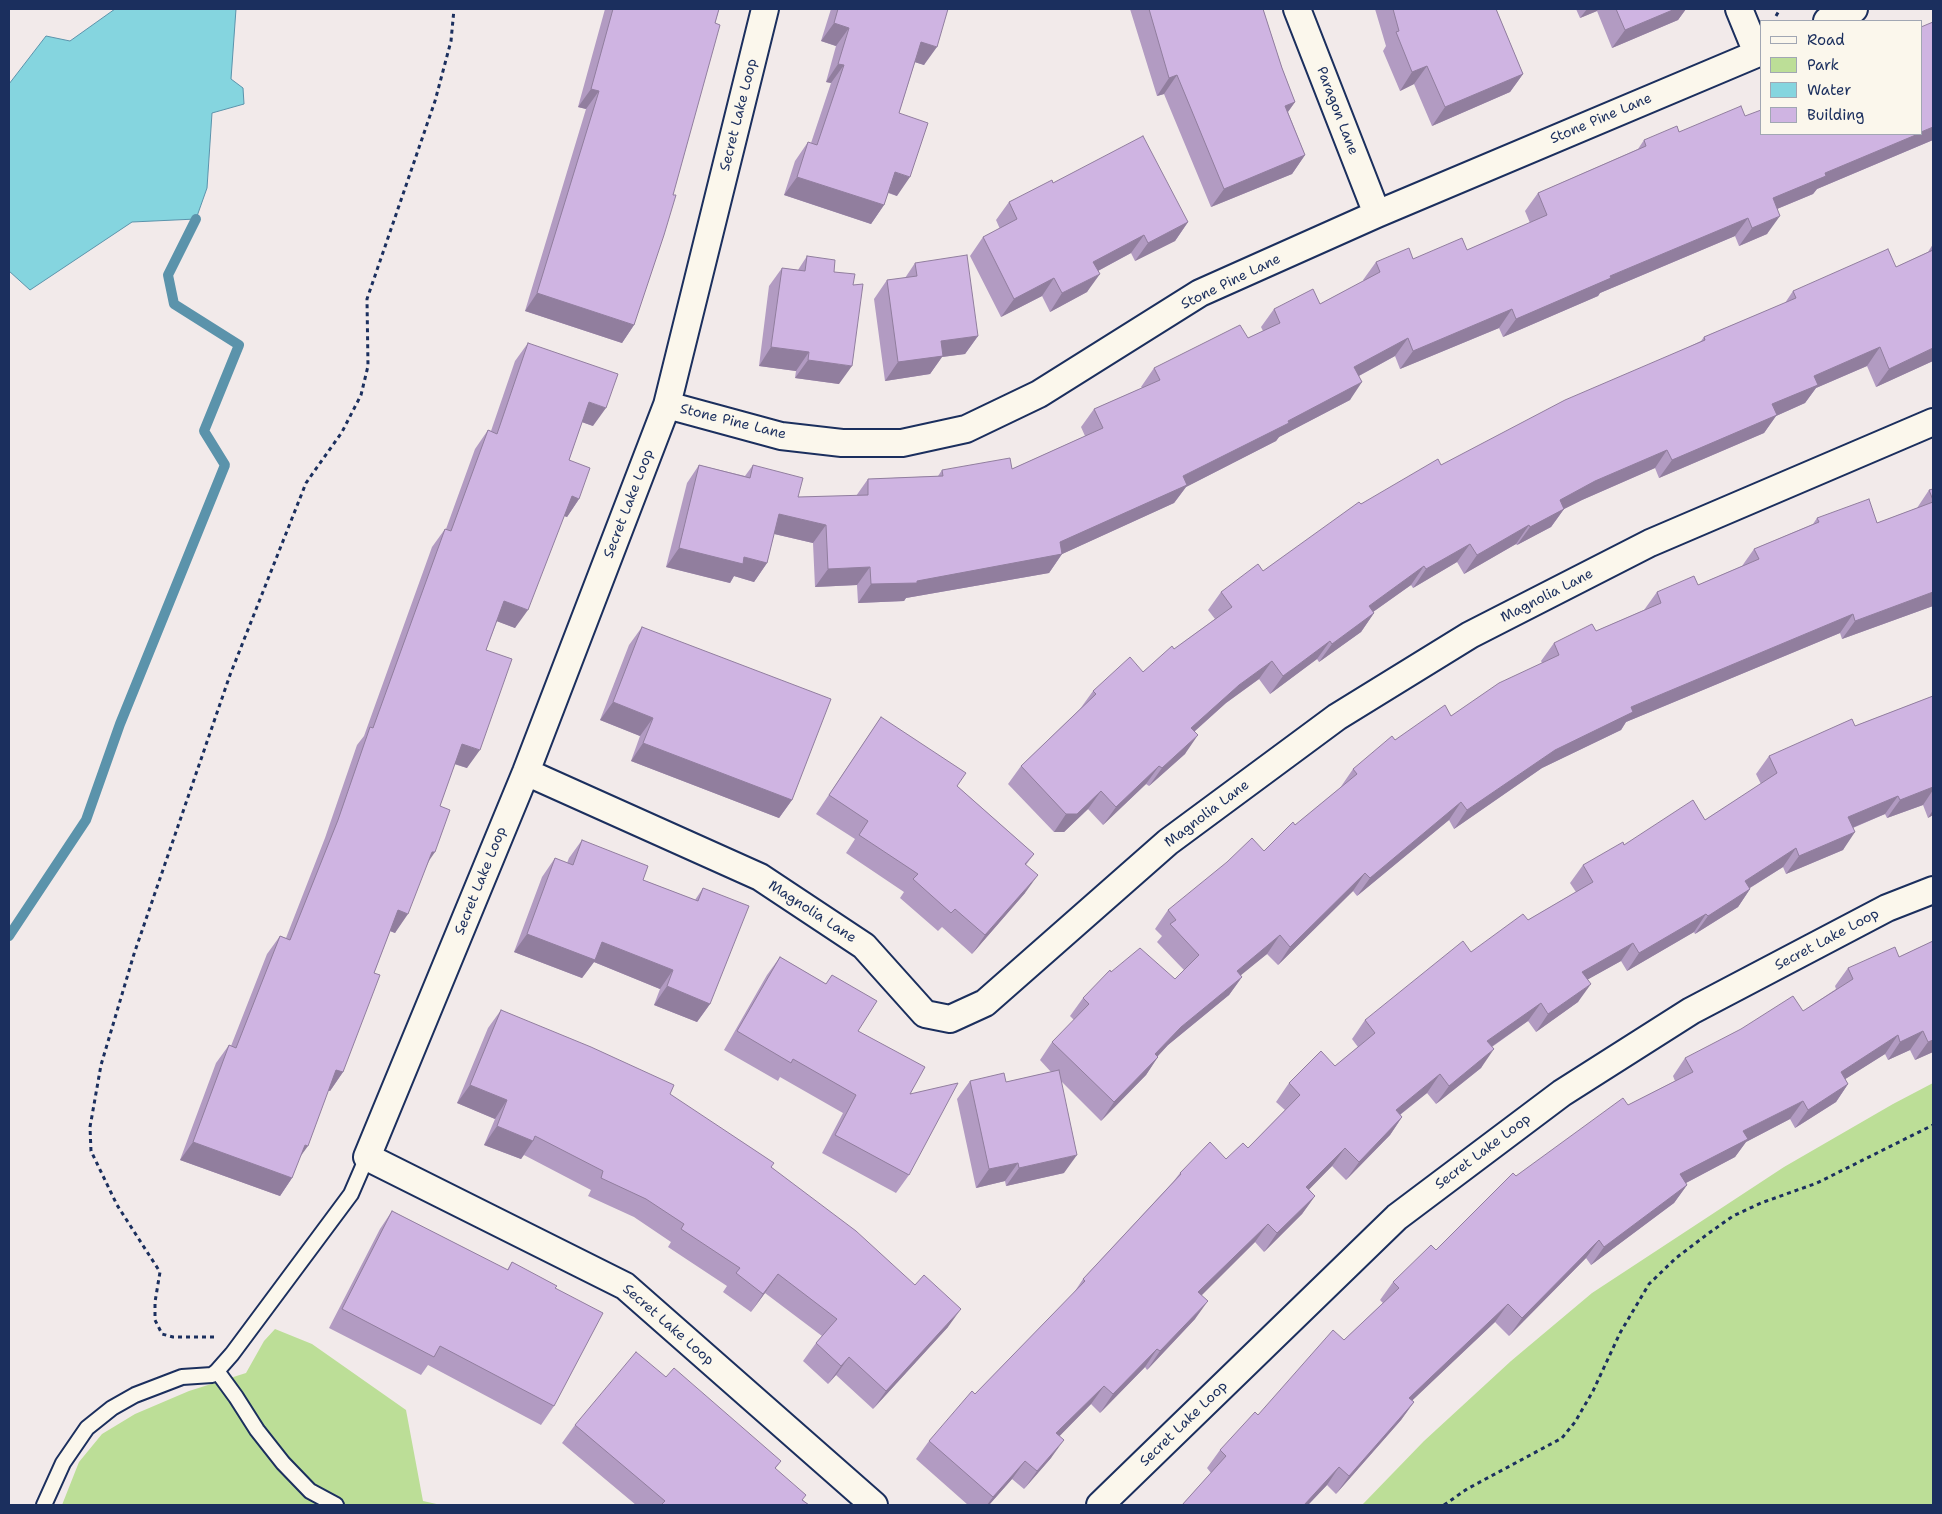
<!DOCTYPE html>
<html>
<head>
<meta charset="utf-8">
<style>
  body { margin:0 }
  #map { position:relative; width:1942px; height:1514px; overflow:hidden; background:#f2eaea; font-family:"Shantell Sans",sans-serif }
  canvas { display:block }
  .frame { position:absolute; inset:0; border:10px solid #1b2f5e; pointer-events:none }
  .legend { position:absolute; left:1760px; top:20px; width:162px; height:115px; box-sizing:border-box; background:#fbf7ec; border:1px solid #a1a7b3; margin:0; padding:6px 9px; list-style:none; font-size:15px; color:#1b2f5e }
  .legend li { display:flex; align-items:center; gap:10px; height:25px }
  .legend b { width:25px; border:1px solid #a1a7b3 }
</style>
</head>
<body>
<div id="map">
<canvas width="1942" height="1514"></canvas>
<div class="frame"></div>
<ul class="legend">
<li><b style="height:6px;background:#fbf7ec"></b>Road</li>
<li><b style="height:14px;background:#bcde97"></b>Park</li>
<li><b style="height:14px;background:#85d5df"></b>Water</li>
<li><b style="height:14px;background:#cfb4e2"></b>Building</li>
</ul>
</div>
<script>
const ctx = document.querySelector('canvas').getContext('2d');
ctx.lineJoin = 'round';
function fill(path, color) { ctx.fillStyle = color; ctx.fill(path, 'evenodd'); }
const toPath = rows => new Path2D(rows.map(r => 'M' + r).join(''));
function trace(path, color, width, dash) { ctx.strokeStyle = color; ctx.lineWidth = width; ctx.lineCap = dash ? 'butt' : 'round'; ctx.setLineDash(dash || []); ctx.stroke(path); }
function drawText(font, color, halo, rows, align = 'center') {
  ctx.font = font + ' "Shantell Sans",sans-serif'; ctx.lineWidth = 4; ctx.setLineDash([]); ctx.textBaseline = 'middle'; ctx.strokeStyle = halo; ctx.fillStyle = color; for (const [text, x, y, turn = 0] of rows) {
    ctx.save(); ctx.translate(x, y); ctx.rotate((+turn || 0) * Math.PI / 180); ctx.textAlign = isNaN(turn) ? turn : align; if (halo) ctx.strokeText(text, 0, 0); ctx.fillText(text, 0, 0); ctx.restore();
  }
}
fill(toPath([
  [1933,1083,1933,1505,1362,1505,1424,1441,1511,1361,1592,1293,1784,1167,1893,1104],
  [275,1329,312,1344,406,1410,423,1501,441,1505,62,1505,79,1462,102,1434,135,1414,189,1391,246,1373,264,1341]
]), '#bcde97');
const water = toPath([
  [115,9,236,9,231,79,243,88,244,104,212,113,207,188,196,219,132,222,30,290,9,271,9,84,46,36,70,41,115,9]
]);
fill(water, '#85d5df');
trace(water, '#5b93ab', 1);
trace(toPath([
  [9,936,86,820,120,724,225,465,204,431,239,345,174,304,168,275,196,219]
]), '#5b93ab', 10);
const service = toPath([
  [217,1371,236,1397,257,1430,283,1463,310,1491,336,1505],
  [44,1505,63,1463,87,1428,112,1408,135,1395,182,1377,212,1375,217,1371,232,1354,351,1194,367,1157]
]);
const minor = toPath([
  [765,9,667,405,526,772,367,1157,625,1286,874,1505],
  [1297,9,1377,214],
  [1739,9,1757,53],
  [1827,21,1854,9],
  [667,405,781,436,842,443,902,443,966,429,1039,394,1200,293,1377,214,1761,52],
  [526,772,760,877,864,946,925,1014,950,1019,985,1003,1168,842,1337,717,1470,635,1650,543,1933,422],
  [1100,1505,1397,1217,1562,1093,1691,1011,1887,908,1933,890]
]);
trace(service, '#1b2f5e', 18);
trace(minor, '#1b2f5e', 30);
trace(toPath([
  [1776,16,1780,9],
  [214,1337,173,1337,162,1334,155,1320,155,1302,160,1272,117,1205,91,1151,90,1127,101,1065,134,954,230,675,306,483,342,432,361,395,368,366,367,299,435,101,451,41,454,9],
  [1444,1505,1467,1489,1562,1438,1575,1422,1593,1391,1620,1333,1649,1284,1676,1258,1709,1233,1733,1216,1761,1203,1817,1183,1933,1125]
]), '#1b2f5e', 3, [4, 4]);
trace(service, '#fbf7ec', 14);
trace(minor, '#fbf7ec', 26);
fill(toPath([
  [605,9,719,9,634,325,622,343,525,311,586,109,578,107],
  [831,9,948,9,924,65,915,62,899,113,897,196,888,193,884,205,871,224,784,195,795,161,808,142,811,143,831,83,826,82,836,46,821,41],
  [1130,9,1263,9,1282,68,1295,102,1288,112,1305,155,1292,174,1211,207,1164,94,1157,96],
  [1375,9,1496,9,1523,74,1510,92,1432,126,1414,84,1400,91,1383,51,1386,46],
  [1576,9,1686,9,1678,20,1612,48,1597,11,1580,18],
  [1933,22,1933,140,1817,189,1813,194,1777,209,1767,234,1739,246,1735,236,1600,293,1598,296,1503,337,1499,328,1400,369,1395,356,1359,376,1350,400,1279,437,1276,441,1186,487,1174,503,1062,554,1049,573,906,598,904,601,858,603,857,585,815,587,813,543,774,534,767,563,754,582,734,576,730,583,666,567,687,483,699,465,745,476,753,465,798,497,856,496,868,479,938,476,942,470,1012,469,1085,436,1081,427,1094,409,1142,388,1141,387,1154,368,1248,338,1263,331,1261,327,1274,309,1320,304,1364,281,1363,280,1376,262,1413,259,1467,250,1530,223,1525,211,1538,193,1638,149,1644,140,1745,116,1761,134],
  [1053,183,1188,222,1175,241,1135,261,1131,253,1098,271,1087,292,1050,312,1042,296,1001,317,970,256,983,237,1000,229,996,220,1009,202],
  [1933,244,1933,361,1876,387,1867,366,1816,388,1805,403,1776,416,1764,433,1659,478,1655,468,1582,500,1564,509,1551,527,1517,545,1516,544,1464,574,1457,562,1413,588,1411,585,1373,612,1374,613,1361,632,1319,662,1317,659,1270,694,1259,679,1226,703,1194,732,1185,754,1149,786,1146,784,1103,825,1088,809,1064,832,1054,832,1008,784,1021,766,1080,709,1093,691,1143,672,1215,619,1208,610,1221,592,1263,571,1361,504,1701,341,1704,337,1785,303,1793,291,1896,267,1928,252],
  [807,256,834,272,839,384,795,378,796,371,759,366,769,286,782,268,798,270],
  [915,263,978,336,965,354,942,357,930,374,885,381,874,299,887,280,905,278],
  [528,343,593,426,582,422,569,460,579,499,567,517,564,516,515,628,497,621,486,650,467,768,454,764,440,806,429,861,395,933,390,931,374,973,343,1072,330,1091,328,1090,300,1156,292,1178,280,1196,180,1160,216,1063,229,1045,231,1046,267,954,280,936,286,938,325,838,357,745,364,736,432,547,445,529,446,529,475,449,488,430,491,431,515,361],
  [1933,489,1933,606,1842,639,1840,633,1626,722,1621,730,1542,768,1454,829,1449,820,1357,896,1353,891,1278,965,1267,954,1240,975,1242,977,1229,995,1168,1045,1158,1056,1146,1075,1101,1121,1061,1081,1064,1173,1006,1186,1005,1181,976,1188,957,1099,970,1081,1006,1082,1051,1072,1040,1060,1052,1042,1074,1020,1070,1016,1083,998,1111,972,1175,979,1184,970,1157,942,1162,936,1155,929,1168,910,1264,851,1340,788,1353,769,1395,740,1451,716,1542,663,1541,661,1554,643,1596,631,1644,610,1657,592,1698,585,1742,566,1754,549,1813,524,1817,518,1877,523,1917,508,1929,490],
  [642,627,792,800,779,818,631,761,640,736,600,720,629,645],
  [1933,696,1933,815,1928,818,1923,805,1887,818,1885,814,1853,828,1843,850,1786,874,1783,867,1750,888,1750,889,1738,907,1695,934,1694,932,1627,971,1621,961,1588,979,1578,1002,1536,1032,1528,1021,1492,1047,1481,1068,1436,1104,1427,1093,1400,1115,1402,1117,1390,1135,1346,1180,1332,1166,1309,1189,1315,1196,1302,1214,1264,1252,1255,1242,1201,1295,1195,1319,1147,1370,1145,1367,1100,1413,1091,1404,1059,1436,1051,1458,1024,1489,1012,1479,989,1505,968,1505,916,1459,929,1441,1073,1294,1083,1279,1173,1182,1180,1173,1226,1159,1248,1148,1285,1110,1276,1102,1289,1083,1335,1066,1358,1047,1352,1039,1365,1020,1471,952,1528,920,1576,892,1570,883,1583,865,1624,845,1705,820,1761,784,1756,774,1769,756,1855,726],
  [881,717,957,786,1034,854,1026,865,1025,893,972,954,942,927,938,931,900,898,904,892,846,853,855,839,816,814],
  [582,840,643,880,695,900,703,888,710,1004,697,1022,654,1005,660,989,594,962,582,978,514,952,542,877,555,858,567,863,569,858],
  [1933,941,1933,1052,1915,1060,1910,1050,1888,1060,1885,1054,1845,1079,1848,1084,1836,1102,1795,1128,1790,1119,1746,1142,1735,1157,1686,1183,1687,1185,1674,1203,1591,1265,1586,1258,1509,1336,1495,1322,1412,1400,1414,1402,1401,1420,1336,1494,1327,1485,1308,1505,1182,1505,1211,1473,1207,1468,1220,1450,1258,1415,1344,1340,1383,1303,1380,1300,1393,1282,1436,1250,1516,1176,1628,1105,1675,1081,1673,1076,1685,1058,1803,1011,1836,989,1835,986,1848,968,1899,957],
  [780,957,826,984,832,975,858,1031,910,1094,909,1175,896,1193,822,1153,843,1113,780,1077,778,1081,724,1050,767,975],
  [501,1010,670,1094,771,1167,948,1327,873,1409,836,1375,828,1384,803,1361,816,1343,822,1336,765,1293,751,1312,723,1292,727,1286,668,1247,671,1242,634,1217,588,1196,591,1190,524,1155,521,1159,484,1145,495,1119,457,1103,488,1028],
  [392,1211,507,1270,512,1262,555,1288,554,1406,541,1425,428,1365,421,1375,329,1328,380,1229],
  [666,1377,781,1461,775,1469,803,1500,809,1505,636,1505,562,1443,575,1425]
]), '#b29bc2');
fill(toPath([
  [1587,9,1598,9,1597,11,1580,18],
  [1675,9,1686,9,1678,20,1612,48,1625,30],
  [834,23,849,28,836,46,821,41],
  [921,42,937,47,924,65,908,60],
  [838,64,844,65,831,83,826,82],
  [1427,66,1414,84,1400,91,1412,72],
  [1523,74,1510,92,1432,126,1445,107],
  [1177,75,1164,94,1157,96,1169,78],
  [591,89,599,91,586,109,578,107],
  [1295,102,1282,120,1285,106],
  [1933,127,1933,140,1817,189,1813,194,1760,216,1773,198,1825,173,1918,134,1921,134,1921,132],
  [1305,155,1292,174,1211,207,1224,189],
  [895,172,910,177,897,196,882,190],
  [797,177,884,205,871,224,784,195],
  [1780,216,1767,234,1739,246,1752,228],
  [1748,218,1735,236,1600,293,1598,296,1503,337,1516,319,1610,276],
  [1188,222,1175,241,1135,261,1148,243],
  [1144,235,1131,253,1081,280,1093,262],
  [1100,274,1087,292,1050,312,1062,293],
  [1054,278,1042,296,1001,317,1014,299],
  [537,293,634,325,622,343,525,311],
  [1512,309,1499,328,1400,369,1413,351],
  [978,336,965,354,942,357,930,374,885,381,898,362,941,341],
  [1408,338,1395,356,1342,385,1354,367],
  [771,347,809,352,796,371,759,366],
  [1880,347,1867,366,1816,388,1805,403,1776,416,1764,433,1659,478,1672,460,1772,404,1814,376],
  [1933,348,1933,361,1876,387,1889,369],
  [808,360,852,366,839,384,795,378],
  [1362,382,1350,400,1279,437,1276,441,1186,487,1174,503,1060,555,1062,554,1049,573,906,598,904,601,858,603,871,584,917,581,1060,542,1183,476],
  [589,402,606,408,593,426,576,420],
  [1667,450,1655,468,1582,500,1564,509,1551,527,1517,545,1530,527,1560,500,1595,481],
  [572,496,579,499,567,517,559,514],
  [779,514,826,525,813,543,766,532],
  [1529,525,1516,544,1464,574,1477,555],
  [1470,544,1457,562,1413,588,1426,569],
  [679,548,744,557,767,563,754,582,734,576,730,583,666,567],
  [1424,566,1411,585,1356,624,1369,606],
  [870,567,857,585,815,587,828,569],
  [1933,592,1933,606,1842,639,1855,621],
  [504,601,528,610,515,628,491,619],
  [1374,613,1361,632,1319,662,1332,644],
  [1853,614,1840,633,1626,722,1621,730,1542,768,1454,829,1467,810,1555,750,1631,707],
  [1330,641,1317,659,1270,694,1283,676],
  [1272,661,1259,679,1226,703,1178,746,1191,728,1239,685],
  [613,702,653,718,640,736,600,720],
  [1198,735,1185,754,1149,786,1162,768],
  [643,743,792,800,779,818,631,761],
  [462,744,480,750,467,768,449,762],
  [1159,766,1146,784,1103,825,1116,807],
  [1933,787,1933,790,1923,805,1887,818,1900,800],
  [1101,791,1088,809,1064,832,1054,832,1066,814],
  [1898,796,1885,814,1835,835,1848,817],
  [1461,802,1449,820,1357,896,1370,878],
  [1933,810,1933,815,1928,818],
  [1855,832,1843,850,1786,874,1799,856],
  [1796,848,1783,867,1732,899,1745,881],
  [432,852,435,852,422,871],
  [1365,873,1353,891,1278,965,1290,947],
  [1038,875,1025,893,972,954,985,935],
  [1750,889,1738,907,1695,934,1708,916],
  [398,910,408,914,395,933,385,929],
  [1706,914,1694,932,1627,971,1639,953],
  [527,934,602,942,673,970,660,989,594,962,582,978,514,952],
  [1280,935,1267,954,1224,989,1237,971],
  [1633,943,1621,961,1569,990,1582,972],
  [1242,977,1229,995,1168,1045,1143,1072,1155,1054,1181,1027],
  [1591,984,1578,1002,1536,1032,1548,1014],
  [667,986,710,1004,697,1022,654,1005],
  [1541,1003,1528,1021,1474,1059,1487,1041],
  [1923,1031,1910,1050,1888,1060,1900,1042],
  [1898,1035,1885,1054,1828,1090,1841,1072],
  [1933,1040,1933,1052,1915,1060,1928,1042],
  [1494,1049,1481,1068,1436,1104,1449,1086],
  [1158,1057,1146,1075,1101,1121,1114,1102],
  [336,1070,343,1072,330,1091,323,1088],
  [1440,1074,1427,1093,1383,1128,1396,1110],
  [1848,1084,1836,1102,1795,1128,1808,1110],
  [470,1085,507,1100,495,1119,457,1103],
  [1803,1101,1790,1119,1746,1142,1735,1157,1667,1193,1680,1174,1743,1131],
  [1402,1117,1390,1135,1346,1180,1359,1162],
  [497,1126,533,1141,521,1159,484,1145],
  [193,1142,292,1178,280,1196,180,1160],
  [305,1145,308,1146,295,1164],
  [1345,1148,1332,1166,1294,1205,1306,1187],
  [1077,1155,1064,1173,1006,1186,1019,1168],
  [1018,1163,1005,1181,976,1188,989,1169],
  [1687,1185,1674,1203,1591,1265,1604,1247],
  [1315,1196,1302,1214,1264,1252,1277,1233],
  [1268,1224,1255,1242,1186,1311,1198,1292],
  [1599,1240,1586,1258,1509,1336,1522,1318],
  [778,1274,765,1293,751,1312,763,1294],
  [1208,1301,1195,1319,1147,1370,1160,1351],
  [1508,1304,1495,1322,1396,1416,1409,1398],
  [961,1309,948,1327,873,1409,886,1391],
  [1157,1349,1145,1367,1100,1413,1113,1394],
  [849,1357,836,1375,828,1384,841,1366],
  [1104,1386,1091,1404,1044,1452,1056,1433],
  [1414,1402,1401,1420,1336,1494,1349,1476],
  [1064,1440,1051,1458,1024,1489,1037,1471],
  [1025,1461,1012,1479,989,1505,987,1505,993,1497],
  [1339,1467,1327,1485,1308,1505,1304,1505]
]), '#917e9e');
const building = toPath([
  [613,9,719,9,715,23,720,25,673,195,676,195,664,235,634,325,537,293,599,91,591,89,613,9],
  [838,9,948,9,937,47,921,42,899,113,928,123,910,177,895,172,884,205,797,177,808,142,817,145,844,65,838,64,849,28,834,23,838,9],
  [1149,9,1263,9,1282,68,1295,102,1285,106,1305,155,1224,189,1177,75,1169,78,1149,9],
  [1393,9,1496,9,1523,74,1445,107,1427,66,1412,72,1396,32,1399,31,1393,9],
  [1616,9,1675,9,1625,30,1616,9],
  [1933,22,1933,127,1921,132,1921,27,1933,22],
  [1741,106,1745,116,1761,110,1761,134,1918,134,1825,173,1826,176,1773,198,1780,216,1752,228,1748,218,1610,276,1611,278,1516,319,1512,309,1413,351,1408,338,1354,367,1362,382,1288,421,1289,423,1183,476,1187,485,1060,542,1062,554,917,581,917,583,871,584,870,567,828,569,826,525,779,514,767,563,744,557,743,564,679,548,699,465,750,478,753,465,803,478,798,497,868,495,868,479,943,476,942,470,1010,458,1012,469,1103,428,1094,409,1160,380,1154,368,1240,325,1248,338,1280,323,1274,309,1313,289,1320,304,1380,272,1376,262,1409,248,1413,259,1462,238,1467,250,1547,215,1538,193,1646,146,1644,140,1677,126,1679,132,1741,106],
  [1143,136,1188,222,1148,243,1144,235,1093,262,1100,274,1062,293,1054,278,1014,299,983,237,1017,219,1009,202,1052,180,1053,183,1143,136],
  [1888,249,1896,267,1933,250,1933,348,1889,369,1880,347,1814,376,1818,385,1772,404,1777,415,1672,460,1667,450,1595,481,1560,500,1564,509,1530,527,1529,525,1477,555,1470,544,1426,569,1424,566,1369,606,1374,613,1332,644,1330,641,1283,676,1272,661,1239,685,1191,728,1198,735,1162,768,1159,766,1116,807,1101,791,1077,814,1066,814,1021,766,1096,694,1093,691,1130,657,1143,672,1172,646,1174,649,1232,607,1221,592,1258,564,1263,571,1359,502,1361,504,1438,459,1441,465,1565,400,1705,340,1704,337,1796,298,1793,291,1888,249],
  [967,255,978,336,941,341,943,356,898,362,887,280,917,276,915,263,967,255],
  [807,256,835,260,834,272,855,274,853,285,863,284,852,366,808,360,809,352,771,347,782,268,805,271,807,256],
  [528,343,618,374,606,408,589,402,569,460,590,468,579,499,572,496,528,610,504,601,486,650,512,659,480,750,462,744,440,806,450,810,435,852,432,852,408,914,398,910,374,973,380,975,343,1072,336,1070,308,1146,305,1145,292,1178,193,1142,229,1045,236,1048,280,936,290,940,338,820,370,727,373,728,445,529,451,531,488,430,497,434,528,343],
  [1933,489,1933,500,1929,490,1933,489],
  [1869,499,1877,523,1933,502,1933,592,1855,621,1853,614,1631,707,1633,712,1555,750,1467,810,1461,802,1370,878,1365,873,1290,947,1280,935,1237,971,1242,977,1181,1027,1155,1054,1158,1057,1114,1102,1052,1042,1089,1004,1083,998,1110,970,1111,972,1140,948,1175,979,1199,955,1170,924,1176,920,1168,910,1227,862,1252,838,1264,851,1293,822,1295,825,1357,774,1353,769,1392,736,1395,740,1445,705,1451,716,1499,683,1559,655,1554,643,1592,624,1596,631,1661,603,1657,592,1694,576,1698,585,1759,559,1754,549,1819,522,1817,518,1869,499],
  [642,627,831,699,792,800,643,743,653,718,613,702,642,627],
  [1933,696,1933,787,1900,800,1898,796,1848,817,1855,832,1799,856,1796,848,1745,881,1750,889,1708,916,1706,914,1639,953,1633,943,1582,972,1591,984,1548,1014,1541,1003,1487,1041,1494,1049,1449,1086,1440,1074,1396,1110,1402,1117,1359,1162,1345,1148,1306,1187,1315,1196,1277,1233,1268,1224,1198,1292,1208,1301,1160,1351,1157,1349,1113,1394,1104,1386,1056,1433,1064,1440,1037,1471,1025,1461,993,1497,929,1441,972,1391,975,1394,1085,1281,1083,1279,1181,1174,1180,1173,1210,1142,1226,1159,1243,1143,1248,1148,1300,1095,1289,1083,1321,1051,1335,1066,1375,1033,1365,1020,1463,941,1471,952,1523,914,1528,920,1593,882,1583,865,1623,842,1624,845,1693,800,1705,820,1777,773,1769,756,1852,719,1855,726,1933,696],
  [881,717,966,773,957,786,1034,854,1025,864,1038,875,985,935,955,909,951,913,913,879,918,874,859,835,868,821,829,795,881,717],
  [582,840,648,866,643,880,698,901,703,888,749,906,710,1004,667,986,673,970,602,942,595,960,527,934,555,858,573,865,582,840],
  [1933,941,1933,1040,1928,1042,1923,1031,1900,1042,1898,1035,1841,1072,1848,1084,1808,1110,1803,1101,1743,1131,1748,1139,1680,1174,1687,1185,1604,1247,1599,1240,1522,1318,1508,1304,1409,1398,1414,1402,1349,1476,1339,1467,1304,1505,1182,1505,1226,1456,1220,1450,1255,1412,1258,1415,1333,1330,1344,1340,1399,1288,1393,1282,1431,1245,1436,1250,1513,1173,1516,1176,1623,1098,1628,1105,1693,1072,1685,1058,1741,1029,1793,996,1803,1011,1853,979,1848,968,1895,947,1899,957,1933,941],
  [780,957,826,984,832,975,877,1001,858,1031,925,1067,910,1094,958,1083,909,1175,835,1135,856,1095,793,1059,791,1063,737,1031,780,957],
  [501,1010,591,1047,674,1085,670,1094,774,1163,771,1167,856,1231,915,1285,924,1275,961,1309,886,1391,849,1357,841,1366,816,1343,837,1319,778,1274,763,1294,736,1273,740,1268,681,1229,684,1224,646,1199,601,1178,603,1171,535,1136,533,1141,497,1126,507,1100,470,1085,501,1010],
  [1059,1070,1077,1155,1019,1168,1018,1163,989,1169,970,1081,1004,1073,1006,1082,1059,1070],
  [392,1211,508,1270,512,1262,557,1286,555,1288,603,1313,554,1406,440,1346,434,1357,342,1309,392,1211],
  [636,1352,666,1377,674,1368,781,1461,775,1468,806,1495,802,1500,809,1505,661,1505,665,1501,575,1425,636,1352]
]);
fill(building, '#cfb4e2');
trace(building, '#917e9e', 1);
drawText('14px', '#1b2f5e', '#fbf7ec', [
  ["Paragon Lane",1337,111,69],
  ["Secret Lake Loop",739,115,-76],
  ["Stone Pine Lane",1601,119,-23],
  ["Stone Pine Lane",1231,282,-26],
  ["Stone Pine Lane",733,422,14],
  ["Secret Lake Loop",629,504,-69],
  ["Magnolia Lane",1547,596,-27],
  ["Magnolia Lane",1207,814,-37],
  ["Secret Lake Loop",481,881,-68],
  ["Magnolia Lane",812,912,33],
  ["Secret Lake Loop",1827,940,-28],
  ["Secret Lake Loop",1483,1152,-37],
  ["Secret Lake Loop",668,1325,41],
  ["Secret Lake Loop",1184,1424,-44]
]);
</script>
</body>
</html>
